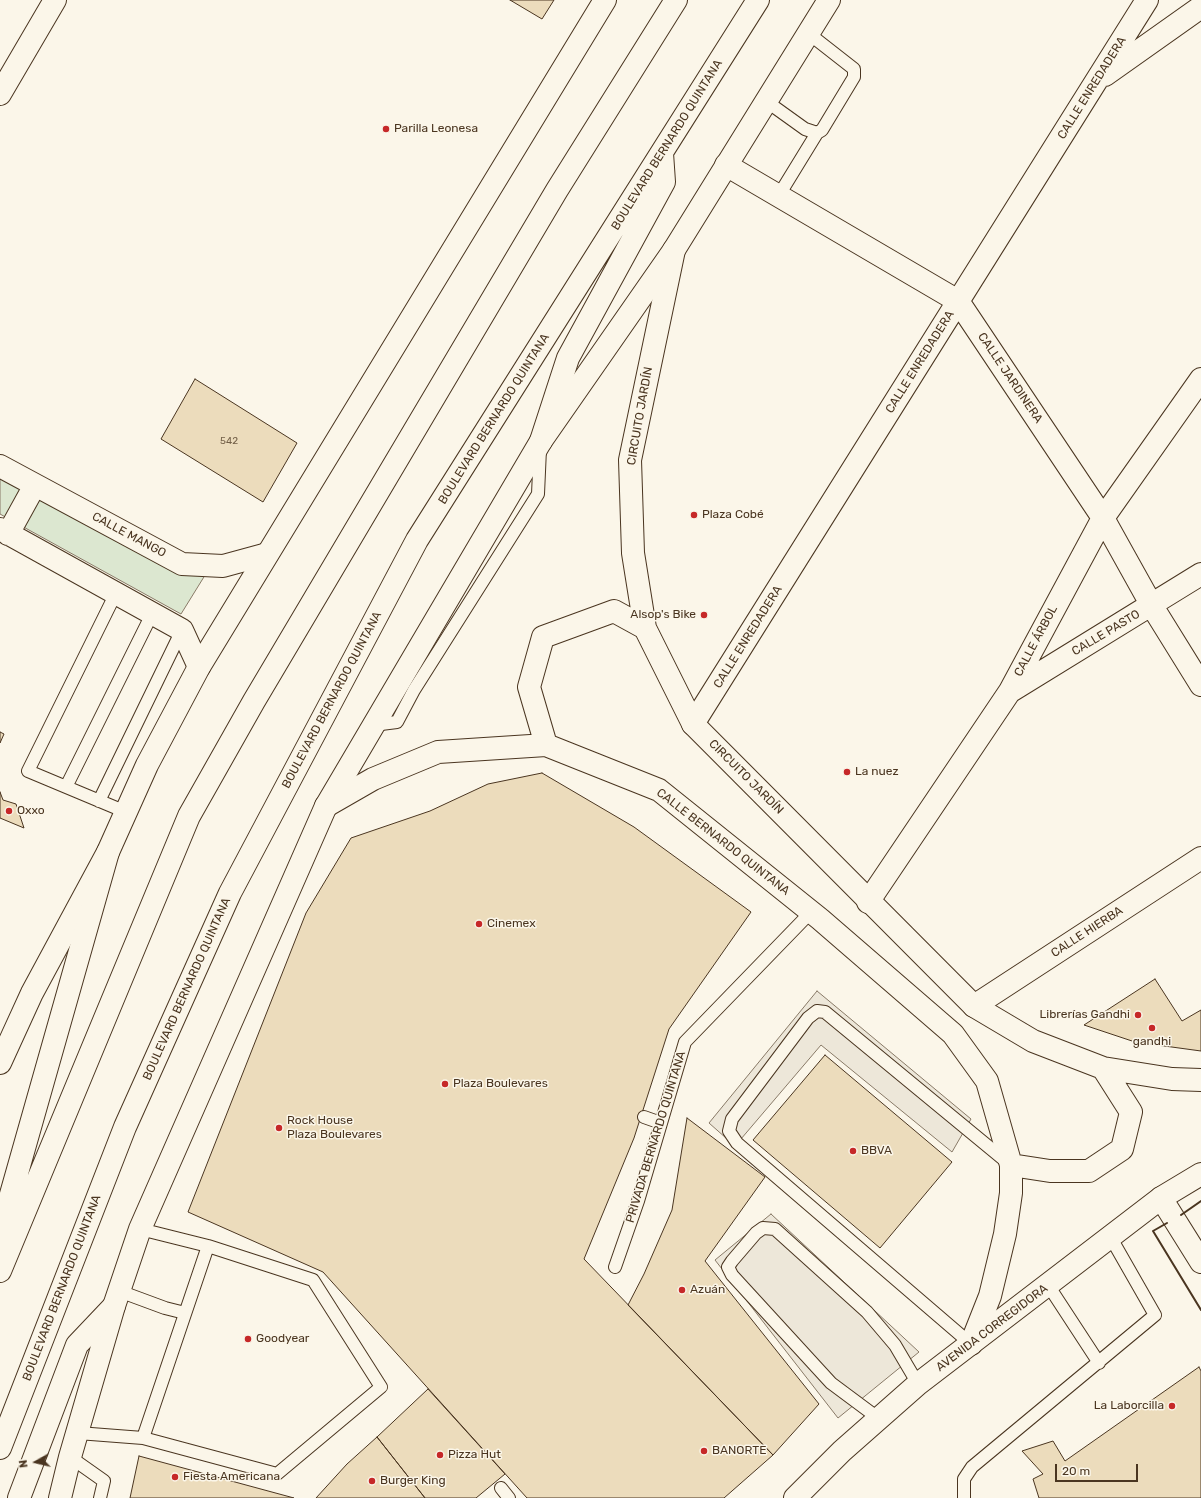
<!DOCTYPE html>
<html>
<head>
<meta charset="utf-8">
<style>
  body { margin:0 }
  #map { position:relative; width:1201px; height:1498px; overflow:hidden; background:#fbf6e9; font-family:Rubik,sans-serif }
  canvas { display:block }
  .north { position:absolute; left:16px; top:1442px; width:40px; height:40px; -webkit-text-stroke:3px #fbf6e9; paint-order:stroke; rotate:262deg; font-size:11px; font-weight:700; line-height:16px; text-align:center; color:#4a3520 }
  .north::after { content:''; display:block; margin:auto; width:14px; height:18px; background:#4a3520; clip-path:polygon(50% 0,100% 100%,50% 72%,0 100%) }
  .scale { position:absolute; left:1055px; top:1464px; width:83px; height:18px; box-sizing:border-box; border:2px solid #4a3520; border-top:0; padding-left:5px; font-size:12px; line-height:14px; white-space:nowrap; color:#4a3520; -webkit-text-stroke:3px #fbf6e9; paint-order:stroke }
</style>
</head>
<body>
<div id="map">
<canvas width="1201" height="1498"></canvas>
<div class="north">N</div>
<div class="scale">20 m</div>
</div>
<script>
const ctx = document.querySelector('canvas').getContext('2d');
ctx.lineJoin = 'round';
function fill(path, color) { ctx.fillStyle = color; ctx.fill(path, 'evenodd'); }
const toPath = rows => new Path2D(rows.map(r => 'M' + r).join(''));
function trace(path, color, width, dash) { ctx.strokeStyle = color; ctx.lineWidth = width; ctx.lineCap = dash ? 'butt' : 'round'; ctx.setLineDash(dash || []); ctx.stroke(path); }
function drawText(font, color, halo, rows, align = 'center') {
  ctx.font = font + ' Rubik,sans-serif'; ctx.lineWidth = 3; ctx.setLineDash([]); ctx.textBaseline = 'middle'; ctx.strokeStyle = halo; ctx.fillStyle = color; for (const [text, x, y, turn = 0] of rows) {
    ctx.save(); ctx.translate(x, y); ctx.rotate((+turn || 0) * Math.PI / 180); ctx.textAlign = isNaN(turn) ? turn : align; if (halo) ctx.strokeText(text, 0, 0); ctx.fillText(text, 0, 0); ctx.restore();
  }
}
const green = toPath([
  [0,476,207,572,181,614,0,514,0,476]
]);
fill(green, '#dce7d0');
trace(green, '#887966', 1);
const parking = toPath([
  [817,991,971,1119,952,1152,821,1045,735,1146,709,1123,817,991],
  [771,1214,919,1352,838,1418,715,1260,771,1214]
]);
fill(parking, '#ede7d9');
trace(parking, '#887966', 1);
const building = toPath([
  [510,0,554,0,542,19,510,0],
  [195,379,297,443,263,502,161,439,195,379],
  [0,732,4,734,0,743,0,732],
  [542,773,634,827,751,912,669,1029,634,1138,584,1259,773,1455,724,1498,527,1498,323,1272,188,1212,306,913,351,838,430,811,488,784,542,773],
  [0,792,3,800,16,804,24,828,0,818,0,792],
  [1155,979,1182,1021,1201,1010,1201,1051,1135,1042,1084,1025,1155,979],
  [825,1055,952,1162,880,1248,753,1140,825,1055],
  [687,1118,765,1177,705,1261,819,1404,773,1455,628,1305,644,1274,672,1210,687,1118],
  [1199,1367,1201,1371,1201,1498,1039,1498,1033,1479,1043,1474,1022,1451,1053,1441,1065,1461,1199,1367],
  [428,1389,505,1474,476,1498,425,1498,377,1437,428,1389],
  [377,1437,425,1498,316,1498,347,1464,377,1437],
  [139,1456,294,1498,130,1498,139,1456]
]);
fill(building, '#ecdcbc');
trace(building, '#4a3520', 1);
const service = toPath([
  [766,101,805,129,817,133,822,130,854,77,854,69,808,33],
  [779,195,817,133],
  [116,593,28,771,126,812],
  [373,725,397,722,414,690,538,494,540,449],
  [66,787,152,614],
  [99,801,182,630],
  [644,1117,661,1123],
  [615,1267,638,1201,685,1042,811,912],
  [1048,1285,1099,1363],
  [119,1291,165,1308,185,1313],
  [971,1344,737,1143,729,1131,732,1119,808,1018,817,1011,825,1012,1007,1162],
  [878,1418,831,1383,732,1275,728,1267,732,1261,756,1233,763,1228,775,1229,867,1312,895,1345,918,1384],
  [78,1433,143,1438,208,1246,140,1229],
  [143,1438,277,1474,381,1387,313,1280,208,1246],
  [70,1457,104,1481,100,1498],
  [501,1488,509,1498],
  [964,1498,964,1479,972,1467,1155,1315,1111,1238]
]);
const minor = toPath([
  [1105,75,1201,7],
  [0,94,55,0],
  [726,165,958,301,1103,518,1152,606,1201,685],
  [0,466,182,564,223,566,267,554],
  [0,529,182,630,199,667],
  [8,534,35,485],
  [1011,691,1201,574],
  [693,724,1147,0],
  [868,902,1010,691,1103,518,1201,379],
  [974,1006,1201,858],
  [1161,1198,1201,1262]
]);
const tertiary = toPath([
  [674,250,630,460,633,553,645,628,693,724,974,1006,1033,1041,1103,1068,1172,1079,1201,1080],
  [546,745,529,687,543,637,614,611,645,628],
  [326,806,373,779,438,752,546,745,659,790,820,919,953,1034,987,1081,1011,1165,1011,1193,1005,1234,990,1296,971,1344],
  [1011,1165,1050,1171,1089,1171,1122,1149,1131,1112,1103,1068]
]);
const secondary = toPath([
  [0,1063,32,993,108,852,147,765,199,667,605,0],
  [60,1498,70,1457,114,1306,140,1229,326,806,541,441,674,250,829,0],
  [795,1498,842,1451,918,1384,1161,1198,1201,1174]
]);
const primary = toPath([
  [541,441,568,358,664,182,662,153],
  [0,1233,108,852],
  [0,1271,189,816,254,701,557,190,676,0],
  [0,1448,125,1127,230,893,417,540,758,0],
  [19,1498,77,1345,114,1306]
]);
trace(service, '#4a3520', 14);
trace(minor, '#4a3520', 24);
trace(tertiary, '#4a3520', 24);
trace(secondary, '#4a3520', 24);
trace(primary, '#4a3520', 24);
trace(service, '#fbf6e9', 12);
trace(minor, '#fbf6e9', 22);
trace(tertiary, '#fbf6e9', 22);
trace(secondary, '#fbf6e9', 22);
trace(primary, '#fbf6e9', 22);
trace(toPath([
  [1181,1215,1201,1201],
  [1167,1223,1153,1231,1201,1310]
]), '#4a3520', 2);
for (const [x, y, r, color] of [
  [386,129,4,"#c62828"],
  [694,515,4,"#c62828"],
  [704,615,4,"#c62828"],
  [847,772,4,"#c62828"],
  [9,811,4,"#c62828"],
  [479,924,4,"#c62828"],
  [1138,1015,4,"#c62828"],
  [1152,1028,4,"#c62828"],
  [445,1084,4,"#c62828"],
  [279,1128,4,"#c62828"],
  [853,1151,4,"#c62828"],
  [682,1290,4,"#c62828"],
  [248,1339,4,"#c62828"],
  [1172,1406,4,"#c62828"],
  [704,1451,4,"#c62828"],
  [440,1455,4,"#c62828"],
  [175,1477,4,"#c62828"],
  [372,1481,4,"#c62828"]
]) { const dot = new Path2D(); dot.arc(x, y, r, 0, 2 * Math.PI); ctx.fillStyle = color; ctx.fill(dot); trace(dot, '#fbf6e9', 1.5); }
drawText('10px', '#725f47', null, [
  ["542",229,441]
]);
drawText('12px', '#4a3520', '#fbf6e9', [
  ["CALLE ENREDADERA",1092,88,-58],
  ["BOULEVARD BERNARDO QUINTANA",667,145,-58],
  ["CALLE ENREDADERA",920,362,-58],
  ["CALLE JARDINERA",1010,378,56],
  ["CIRCUITO JARDÍN",640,416,-80],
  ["BOULEVARD BERNARDO QUINTANA",494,419,-58],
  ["CALLE MANGO",129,535,28],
  ["CALLE PASTO",1106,633,-31],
  ["CALLE ENREDADERA",748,637,-58],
  ["CALLE ÁRBOL",1036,641,-62],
  ["BOULEVARD BERNARDO QUINTANA",332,700,-62],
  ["CIRCUITO JARDÍN",746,777,45],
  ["CALLE BERNARDO QUINTANA",723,842,38],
  ["CALLE HIERBA",1087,932,-33],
  ["BOULEVARD BERNARDO QUINTANA",187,989,-66],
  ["PRIVADA BERNARDO QUINTANA",656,1137,-73],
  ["BOULEVARD BERNARDO QUINTANA",62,1288,-69],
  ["AVENIDA CORREGIDORA",992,1328,-37]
]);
drawText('12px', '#4a3520', '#fbf6e9', [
  ["Parilla Leonesa",394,129],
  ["Plaza Cobé",702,515],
  ["Alsop's Bike",696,615,"right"],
  ["La nuez",855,772],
  ["Oxxo",17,811],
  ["Cinemex",487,924],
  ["Librerías Gandhi",1130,1015,"right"],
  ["gandhi",1152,1042,"center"],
  ["Plaza Boulevares",453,1084],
  ["Rock House",287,1121],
  ["Plaza Boulevares",287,1135],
  ["BBVA",861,1151],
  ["Azuán",690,1290],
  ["Goodyear",256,1339],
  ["La Laborcilla",1164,1406,"right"],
  ["BANORTE",712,1451],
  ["Pizza Hut",448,1455],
  ["Fiesta Americana",183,1477],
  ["Burger King",380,1481]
], 'left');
</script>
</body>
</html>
